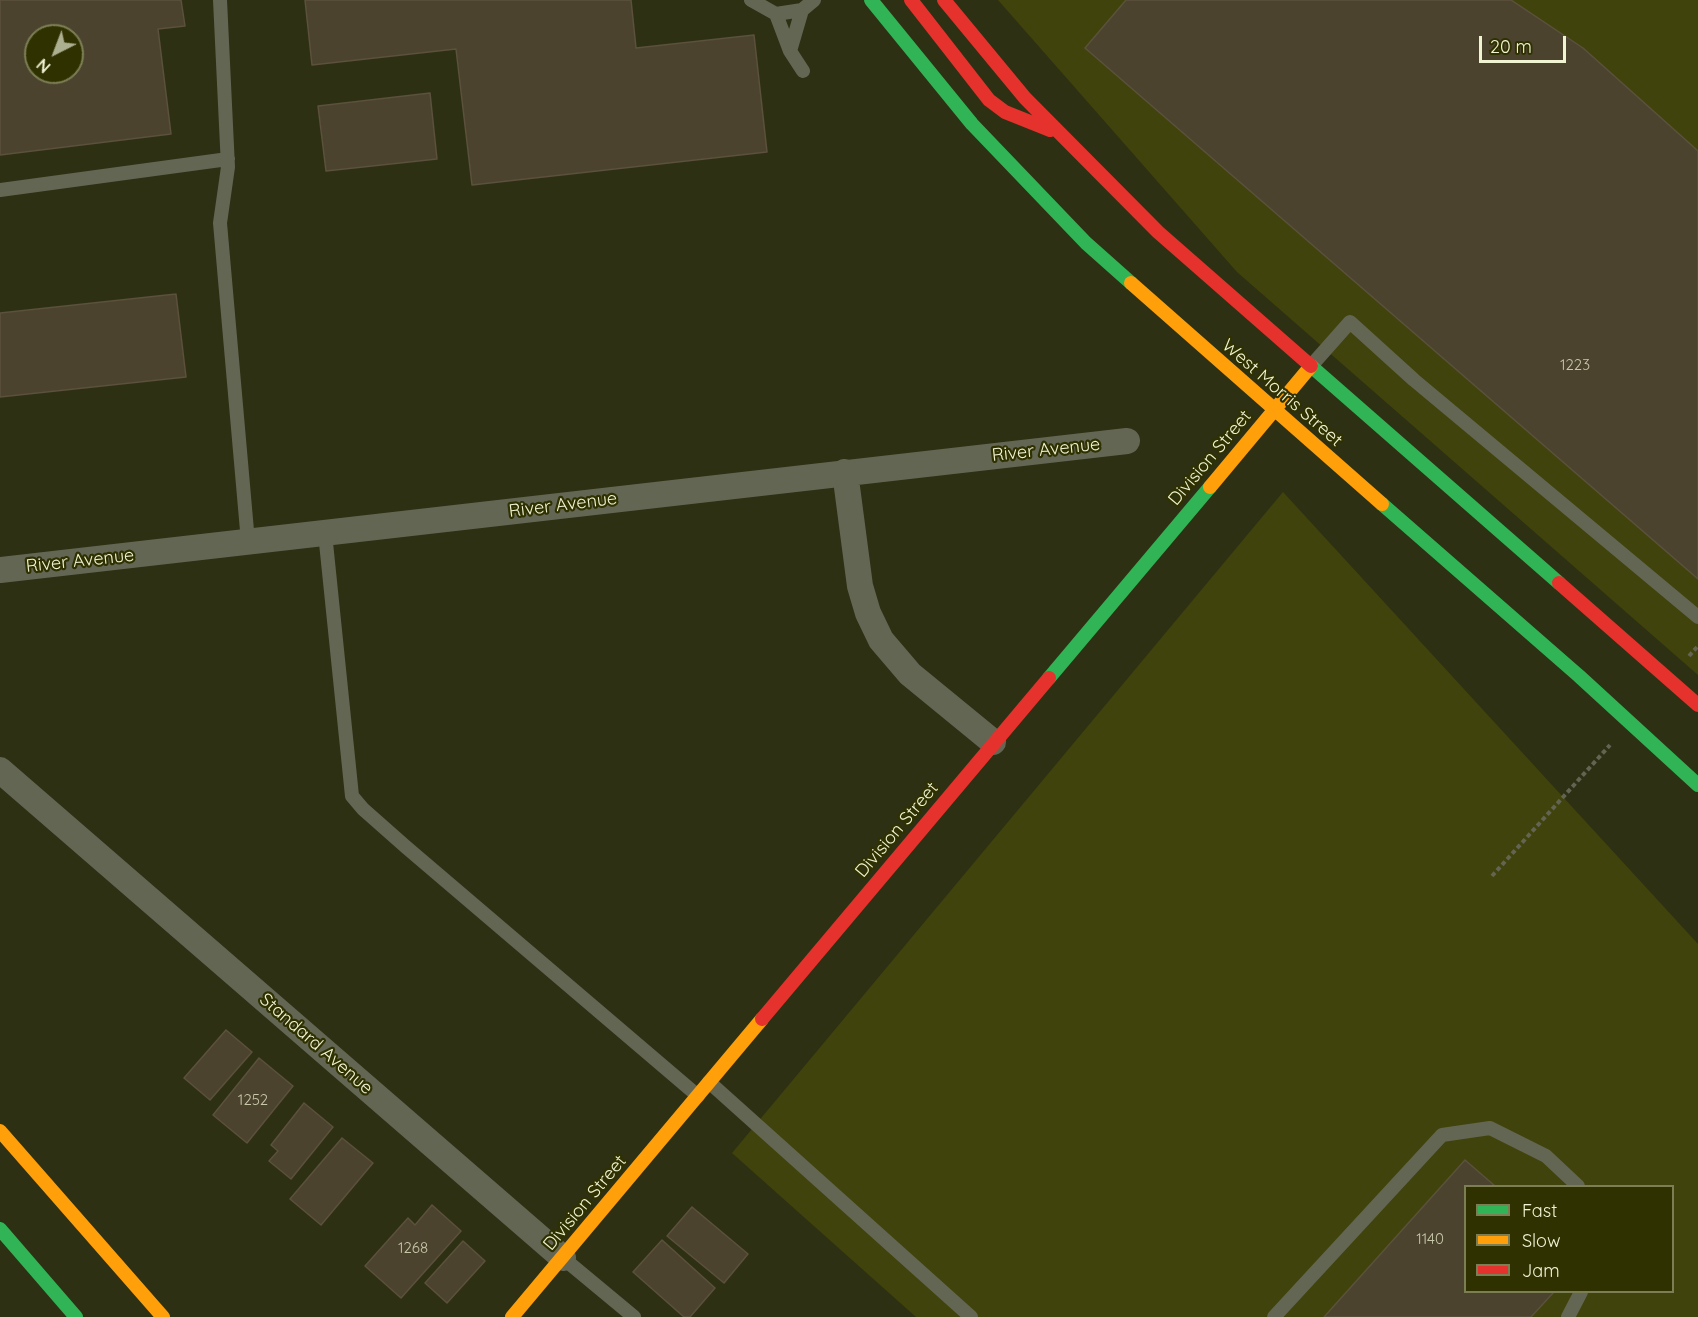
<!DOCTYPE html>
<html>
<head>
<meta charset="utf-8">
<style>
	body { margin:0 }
	#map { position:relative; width:1698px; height:1317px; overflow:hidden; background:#2e3013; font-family:Quicksand,sans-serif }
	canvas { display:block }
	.legend { position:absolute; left:1464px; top:1185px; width:210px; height:108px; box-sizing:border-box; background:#2f3100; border:2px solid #7c7f54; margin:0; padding:8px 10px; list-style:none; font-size:18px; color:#f0f4d3 }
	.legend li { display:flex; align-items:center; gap:12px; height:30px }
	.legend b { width:30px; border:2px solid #7c7f54 }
	.north { position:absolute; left:24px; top:24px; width:60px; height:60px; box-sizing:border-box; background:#2f3100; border:2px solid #7c7f54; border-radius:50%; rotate:222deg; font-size:16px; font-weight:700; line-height:24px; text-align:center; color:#f0f4d3 }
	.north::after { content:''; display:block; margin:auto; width:21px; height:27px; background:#acaf90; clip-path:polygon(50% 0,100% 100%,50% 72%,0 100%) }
	.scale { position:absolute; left:1479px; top:36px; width:87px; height:27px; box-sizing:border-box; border:3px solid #f0f4d3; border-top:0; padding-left:8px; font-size:18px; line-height:21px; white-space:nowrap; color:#f0f4d3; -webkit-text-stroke:4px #2f3100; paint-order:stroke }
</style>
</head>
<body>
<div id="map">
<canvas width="1698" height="1317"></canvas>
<ul class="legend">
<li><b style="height:8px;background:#30b455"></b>Fast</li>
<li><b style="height:8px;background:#ff9f0a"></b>Slow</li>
<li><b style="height:8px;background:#e5322d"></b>Jam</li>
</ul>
<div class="north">N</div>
<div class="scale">20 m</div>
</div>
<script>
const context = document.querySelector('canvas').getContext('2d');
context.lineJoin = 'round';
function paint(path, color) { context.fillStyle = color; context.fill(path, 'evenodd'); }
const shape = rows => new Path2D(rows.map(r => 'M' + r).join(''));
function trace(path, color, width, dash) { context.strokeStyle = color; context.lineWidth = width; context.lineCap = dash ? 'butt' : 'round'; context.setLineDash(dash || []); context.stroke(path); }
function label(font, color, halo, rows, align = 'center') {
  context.font = font + ' Quicksand,sans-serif'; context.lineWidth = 4.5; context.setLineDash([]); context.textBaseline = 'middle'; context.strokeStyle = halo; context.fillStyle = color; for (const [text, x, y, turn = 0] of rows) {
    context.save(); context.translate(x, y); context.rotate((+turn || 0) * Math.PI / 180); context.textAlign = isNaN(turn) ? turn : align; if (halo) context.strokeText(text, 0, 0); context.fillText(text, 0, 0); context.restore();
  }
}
paint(shape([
	[998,0,1698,0,1698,675,1237,272],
	[1283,492,1698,944,1698,1317,916,1317,732,1153],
	[1466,1186,1672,1186,1672,1292,1466,1292]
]), '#40430b');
const building = shape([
	[0,0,181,0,185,26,158,29,171,134,0,155,0,0],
	[36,36,72,36,72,72,36,72,36,36],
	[305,0,631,0,636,48,754,35,767,152,472,185,456,49,312,65,305,0],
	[1126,0,1511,0,1583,48,1698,151,1698,579,1085,48,1126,0],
	[430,93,437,159,326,171,318,106,430,93],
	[176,294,186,377,0,397,0,313,176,294],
	[226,1030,252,1052,210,1100,184,1078,226,1030],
	[259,1058,293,1086,247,1143,213,1115,259,1058],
	[304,1103,333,1127,291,1179,269,1161,278,1151,271,1145,304,1103],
	[342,1138,373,1163,321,1225,290,1199,342,1138],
	[1465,1160,1495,1186,1466,1186,1466,1292,1554,1292,1531,1317,1324,1317,1465,1160],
	[432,1205,461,1231,401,1298,365,1266,408,1218,415,1225,432,1205],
	[692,1207,748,1254,724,1283,667,1236,692,1207],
	[662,1240,715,1288,690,1317,684,1317,633,1272,662,1240],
	[463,1241,485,1261,447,1303,425,1283,463,1241]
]);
paint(building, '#4c432e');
trace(building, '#5b513d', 1.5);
trace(shape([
	[1689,656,1698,646],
	[1492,876,1610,745]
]), '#636452', 4, [4.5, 3]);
trace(shape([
	[220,0,228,167,220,223,248,542],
	[751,0,776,14,802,10,814,0],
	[776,14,790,51,803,71],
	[790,51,802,10],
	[0,190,228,159],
	[1311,366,1350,322,1414,380,1698,617],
	[325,533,352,796,363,809,406,847,698,1096],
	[709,1082,971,1317],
	[563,1258,634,1317],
	[1274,1317,1442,1135,1490,1128,1546,1156,1578,1186],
	[1568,1317,1581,1292]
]), '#646654', 14);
trace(shape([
	[845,472,860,586,868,613,881,640,910,674,993,742],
	[0,570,1127,441],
	[0,770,563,1258]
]), '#646654', 26);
trace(shape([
	[871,0,972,124,1086,243,1131,283],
	[1311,366,1559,583],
	[1382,504,1579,676,1698,785],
	[1049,678,1210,487],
	[0,1229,76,1317]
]), '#30b455', 14);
trace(shape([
	[1131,283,1382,504],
	[1210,487,1311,366],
	[0,1131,163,1317],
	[512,1317,762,1019]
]), '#ff9f0a', 14);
trace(shape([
	[911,0,989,100,1005,112,1050,130],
	[944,0,1025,98,1158,232,1311,366],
	[1559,583,1698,705],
	[762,1019,1049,678]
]), '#e5322d', 14);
label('15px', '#c7c8aa', null, [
	["1223",1575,365],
	["1252",253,1100],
	["1140",1430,1239],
	["1268",413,1248]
]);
label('18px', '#f0f4d3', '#2f3100', [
	["West Morris Street",1282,393,41],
	["River Avenue",1046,450,-6],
	["Division Street",1210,458,-50],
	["River Avenue",563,505,-7],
	["River Avenue",80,561,-6],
	["Division Street",897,830,-50],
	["Standard Avenue",316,1044,41],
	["Division Street",585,1203,-50]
]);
</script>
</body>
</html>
